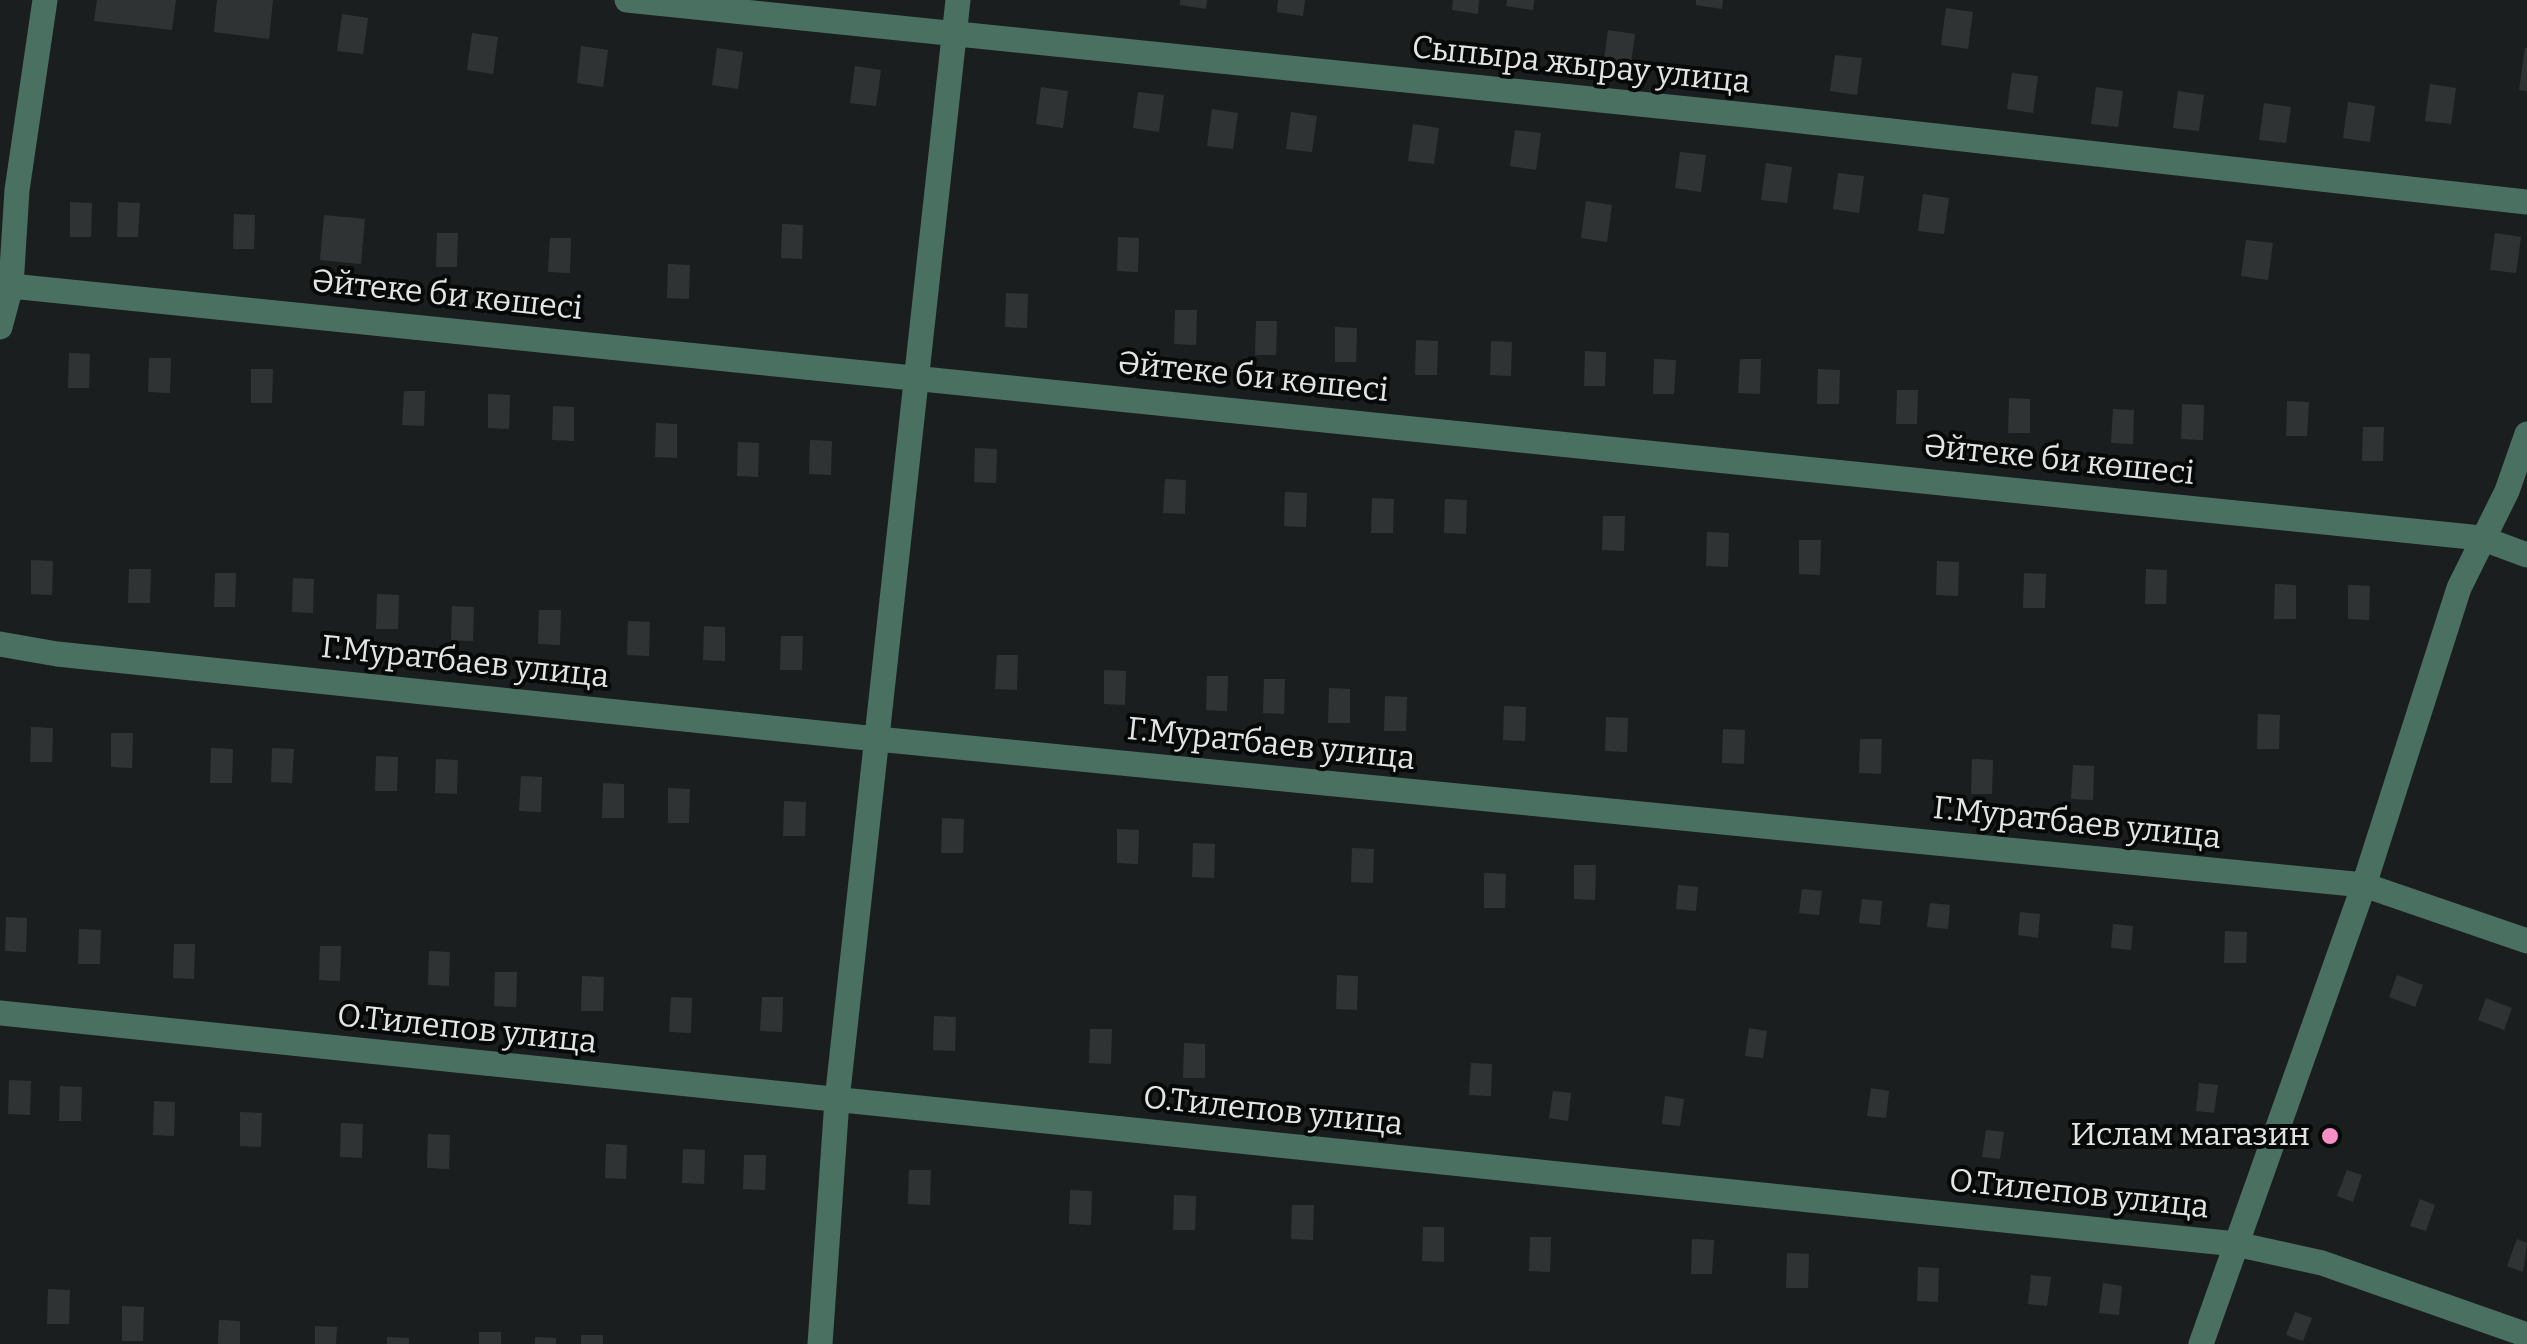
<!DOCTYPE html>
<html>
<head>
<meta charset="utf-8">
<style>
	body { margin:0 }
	canvas { display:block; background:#1b1e1e }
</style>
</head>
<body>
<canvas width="2527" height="1344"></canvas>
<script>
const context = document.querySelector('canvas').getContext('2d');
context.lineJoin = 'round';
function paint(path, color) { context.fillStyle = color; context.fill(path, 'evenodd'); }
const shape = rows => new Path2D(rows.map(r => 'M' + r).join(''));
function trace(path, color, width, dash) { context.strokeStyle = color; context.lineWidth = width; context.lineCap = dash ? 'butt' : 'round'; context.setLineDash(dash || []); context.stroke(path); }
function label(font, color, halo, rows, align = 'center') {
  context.font = font + ' Bitter,serif'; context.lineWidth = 8; context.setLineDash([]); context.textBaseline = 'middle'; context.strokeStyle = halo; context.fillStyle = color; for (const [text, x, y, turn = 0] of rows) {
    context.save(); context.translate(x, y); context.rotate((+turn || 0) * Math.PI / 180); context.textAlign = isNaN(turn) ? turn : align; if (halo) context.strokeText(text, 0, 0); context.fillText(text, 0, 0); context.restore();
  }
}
paint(shape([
	[97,0,176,0,172,30,94,21],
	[217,0,273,0,269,39,214,32],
	[1180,0,1207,0,1206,9,1180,5],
	[1278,0,1305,0,1303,16,1277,12],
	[1453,0,1479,0,1478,14,1452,10],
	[1507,0,1534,0,1533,10,1506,6],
	[1696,0,1723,0,1722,9,1696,5],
	[1946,8,1973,12,1968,49,1941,45],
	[342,14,368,18,363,54,337,51],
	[1608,30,1635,34,1630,71,1603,67],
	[472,33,498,37,493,74,467,70],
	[581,46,608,50,603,87,577,83],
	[717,48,743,52,738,89,712,85],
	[2525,48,2527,48,2527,91,2519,90],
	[1835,55,1862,58,1857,95,1830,91],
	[855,66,881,70,876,106,850,103],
	[2012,73,2038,76,2033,113,2007,109],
	[2430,84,2456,88,2451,124,2425,121],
	[1041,87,1068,91,1063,128,1036,124],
	[2096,87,2123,91,2118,127,2091,124],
	[2178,91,2204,95,2199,131,2173,128],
	[1138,92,1164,95,1159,132,1133,128],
	[2348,102,2375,106,2370,142,2343,138],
	[2264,103,2291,107,2286,143,2259,140],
	[1212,109,1238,113,1233,149,1207,146],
	[1291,112,1317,116,1312,152,1286,149],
	[1413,124,1439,128,1434,164,1408,161],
	[1515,130,1541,133,1536,170,1510,166],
	[1680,152,1706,155,1701,192,1675,188],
	[1766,163,1792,167,1787,203,1761,200],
	[1838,173,1864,176,1859,213,1833,209],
	[1923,194,1949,198,1944,234,1918,231],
	[1586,201,1612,205,1607,242,1581,238],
	[70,202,92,203,91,237,70,237],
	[118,202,140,203,138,237,117,237],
	[234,214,255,215,254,249,233,249],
	[324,215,365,219,361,264,320,260],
	[782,224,803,225,802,259,781,258],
	[437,233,458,233,457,267,436,267],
	[2495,233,2521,237,2516,273,2490,270],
	[1118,237,1139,238,1138,272,1117,271],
	[550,238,571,238,570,273,548,272],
	[2246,240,2273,243,2268,280,2241,276],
	[668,264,690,265,689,299,667,298],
	[1006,293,1028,294,1027,328,1005,327],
	[1175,310,1197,310,1196,345,1174,344],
	[1256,321,1277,321,1276,355,1255,355],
	[1335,327,1357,328,1356,362,1335,362],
	[1416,340,1438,341,1437,375,1415,375],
	[1491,341,1512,342,1511,376,1490,375],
	[1585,351,1606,352,1605,386,1584,386],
	[69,353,90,354,89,388,68,388],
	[149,358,171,358,170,393,148,392],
	[1654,359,1676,360,1674,394,1653,394],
	[1740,359,1761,359,1760,394,1738,393],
	[251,369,273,369,272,403,251,403],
	[1818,369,1840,370,1839,404,1817,404],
	[1897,390,1918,390,1917,424,1896,424],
	[404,391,425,391,424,426,402,425],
	[488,394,510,395,509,429,488,428],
	[2009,398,2030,399,2030,433,2008,433],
	[2287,401,2309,402,2307,436,2286,436],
	[2182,404,2204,405,2203,440,2181,439],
	[553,406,574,407,574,441,552,440],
	[2113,409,2134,410,2133,444,2111,443],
	[656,423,677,424,677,458,655,457],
	[2363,427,2384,427,2383,461,2362,461],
	[810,440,832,441,831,475,809,474],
	[738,442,759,443,758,477,737,476],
	[975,448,997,449,996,483,974,482],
	[1165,479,1186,480,1185,514,1163,513],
	[1285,492,1307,493,1306,527,1284,526],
	[1372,498,1394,499,1393,533,1371,533],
	[1445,499,1467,500,1466,534,1444,533],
	[1603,516,1625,516,1624,551,1602,550],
	[1707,532,1729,533,1728,567,1706,566],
	[1799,540,1821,540,1820,575,1799,574],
	[31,560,53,561,52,595,31,594],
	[1937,561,1959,562,1958,596,1936,595],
	[129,569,151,569,150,603,128,603],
	[2146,569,2167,570,2166,604,2145,604],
	[215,573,236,573,235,607,214,607],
	[2024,573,2046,574,2045,608,2023,608],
	[293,578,314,579,313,613,292,612],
	[2275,584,2296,585,2296,619,2274,619],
	[2348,585,2370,586,2369,620,2348,619],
	[377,594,399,595,398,629,376,629],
	[452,606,474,607,473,641,451,640],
	[539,610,561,610,560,645,538,644],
	[628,621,650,622,649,656,627,655],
	[704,626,725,627,725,661,703,660],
	[781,636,803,636,802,670,780,670],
	[997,655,1018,655,1017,690,995,689],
	[1104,670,1126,671,1125,705,1104,704],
	[1207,676,1228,676,1227,711,1206,710],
	[1264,679,1285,679,1284,714,1263,713],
	[1329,688,1350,689,1350,723,1328,723],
	[1385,696,1407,697,1406,731,1384,731],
	[1504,706,1526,707,1525,741,1503,740],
	[2258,714,2280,715,2279,749,2257,749],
	[1606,717,1628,718,1627,752,1605,751],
	[31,727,53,728,52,762,30,762],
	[1723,729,1745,730,1744,764,1722,763],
	[111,733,133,733,132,768,111,767],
	[1860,739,1882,739,1881,774,1859,773],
	[211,748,233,749,232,783,210,783],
	[272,748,294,749,292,783,271,782],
	[376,756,398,757,397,791,375,791],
	[436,759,458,760,457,794,435,793],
	[1972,759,1993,760,1992,794,1971,794],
	[2073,765,2094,766,2093,800,2071,799],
	[521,776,542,777,541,812,519,811],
	[603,783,624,784,624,818,602,818],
	[668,788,690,789,689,823,668,823],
	[784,801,806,802,805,836,783,836],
	[942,818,964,819,963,853,941,853],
	[1117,829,1139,830,1138,864,1117,863],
	[1193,843,1215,844,1214,878,1192,877],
	[1352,848,1374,849,1373,883,1351,882],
	[1574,865,1596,865,1595,900,1574,899],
	[1484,873,1506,874,1505,908,1484,908],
	[1678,885,1698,887,1696,911,1676,909],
	[1802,889,1822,891,1819,915,1799,913],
	[1862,899,1882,901,1880,925,1859,923],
	[1930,903,1950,905,1948,929,1927,927],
	[2020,912,2040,914,2038,938,2018,935],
	[6,917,27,918,26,952,5,951],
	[2113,924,2133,926,2131,950,2111,948],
	[79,929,101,930,100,964,78,964],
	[2225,931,2247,932,2246,963,2224,963],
	[174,944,195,944,194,979,173,978],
	[320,946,341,946,340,981,319,980],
	[429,951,450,952,449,986,428,985],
	[495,972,517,972,516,1007,494,1006],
	[1337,975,1358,976,1357,1010,1336,1009],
	[2397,975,2423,985,2415,1007,2389,997],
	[582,976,604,977,603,1011,581,1011],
	[671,997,692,998,691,1033,669,1032],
	[762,997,783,997,782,1032,760,1031],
	[2486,998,2512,1008,2504,1030,2478,1020],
	[934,1016,956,1017,955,1051,933,1050],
	[1749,1028,1767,1031,1763,1058,1745,1056],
	[1090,1029,1112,1029,1111,1064,1089,1063],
	[1184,1043,1205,1044,1205,1078,1183,1078],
	[1471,1063,1492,1064,1491,1096,1469,1095],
	[9,1080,31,1081,30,1115,8,1114],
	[2199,1083,2218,1085,2214,1113,2196,1111],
	[60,1086,82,1087,81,1121,59,1121],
	[1871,1088,1889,1091,1886,1118,1867,1116],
	[1553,1091,1571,1093,1568,1121,1549,1118],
	[1665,1096,1684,1099,1680,1126,1662,1124],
	[154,1101,175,1102,174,1136,153,1135],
	[240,1112,262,1113,261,1147,240,1146],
	[341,1123,363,1124,362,1158,340,1157],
	[1986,1130,2004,1132,2000,1159,1982,1157],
	[428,1134,450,1135,449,1169,427,1168],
	[606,1144,627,1145,626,1179,605,1178],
	[683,1149,705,1150,704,1184,682,1183],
	[744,1155,766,1155,765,1190,743,1189],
	[909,1170,931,1170,930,1205,908,1204],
	[2347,1170,2362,1175,2353,1202,2337,1196],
	[1070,1190,1092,1191,1091,1225,1069,1224],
	[1174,1195,1196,1196,1195,1230,1173,1230],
	[2420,1199,2435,1205,2426,1231,2410,1226],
	[1292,1205,1314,1205,1313,1240,1291,1239],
	[1423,1227,1444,1227,1444,1262,1422,1261],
	[1530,1237,1551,1237,1550,1272,1529,1271],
	[1692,1239,1714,1240,1712,1274,1691,1274],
	[2517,1239,2527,1243,2523,1272,2507,1266],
	[1787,1253,1809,1254,1808,1288,1786,1288],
	[1918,1267,1939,1268,1938,1302,1917,1301],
	[2031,1275,2051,1277,2047,1306,2028,1304],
	[2103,1283,2122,1286,2119,1315,2099,1313],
	[48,1289,70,1290,69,1324,47,1324],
	[122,1306,144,1307,143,1341,122,1341],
	[2295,1312,2312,1318,2303,1341,2286,1335],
	[219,1320,240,1321,240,1344,218,1344],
	[315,1326,337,1327,336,1344,315,1344],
	[479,1332,501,1332,501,1344,479,1344],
	[581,1335,603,1335,603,1344,581,1344],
	[387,1337,409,1338,409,1344,387,1344],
	[535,1337,556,1338,556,1344,535,1344]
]), '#303334');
trace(shape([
	[627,0,1766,117,2527,202],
	[11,286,17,190,45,0],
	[0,327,11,286,2481,538,2527,555],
	[0,644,57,654,877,739,2364,885,2527,941],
	[0,1013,2236,1244,2322,1263,2527,1335],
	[820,1344,837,1100,958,0],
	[2201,1344,2364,885,2459,588,2507,491,2527,434]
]), '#4a7062', 25);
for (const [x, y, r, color] of [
	[2330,1136,10,"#fa8fc7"]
]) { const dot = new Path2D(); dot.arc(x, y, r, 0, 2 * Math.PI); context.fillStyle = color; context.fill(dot); trace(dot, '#070808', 4); }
label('32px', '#e3e5e5', '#070808', [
	["Сыпыра жырау улица",1581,66,6],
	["Әйтеке би көшесі",447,296,6],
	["Әйтеке би көшесі",1253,378,6],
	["Әйтеке би көшесі",2059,461,6],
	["Г.Муратбаев улица",465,663,6],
	["Г.Муратбаев улица",1271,745,6],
	["Г.Муратбаев улица",2077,824,6],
	["О.Тилепов улица",467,1030,6],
	["О.Тилепов улица",1273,1112,6],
	["О.Тилепов улица",2079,1195,6]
]);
label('32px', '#e3e5e5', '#070808', [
	["Ислам магазин",2310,1136]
], 'right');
</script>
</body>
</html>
